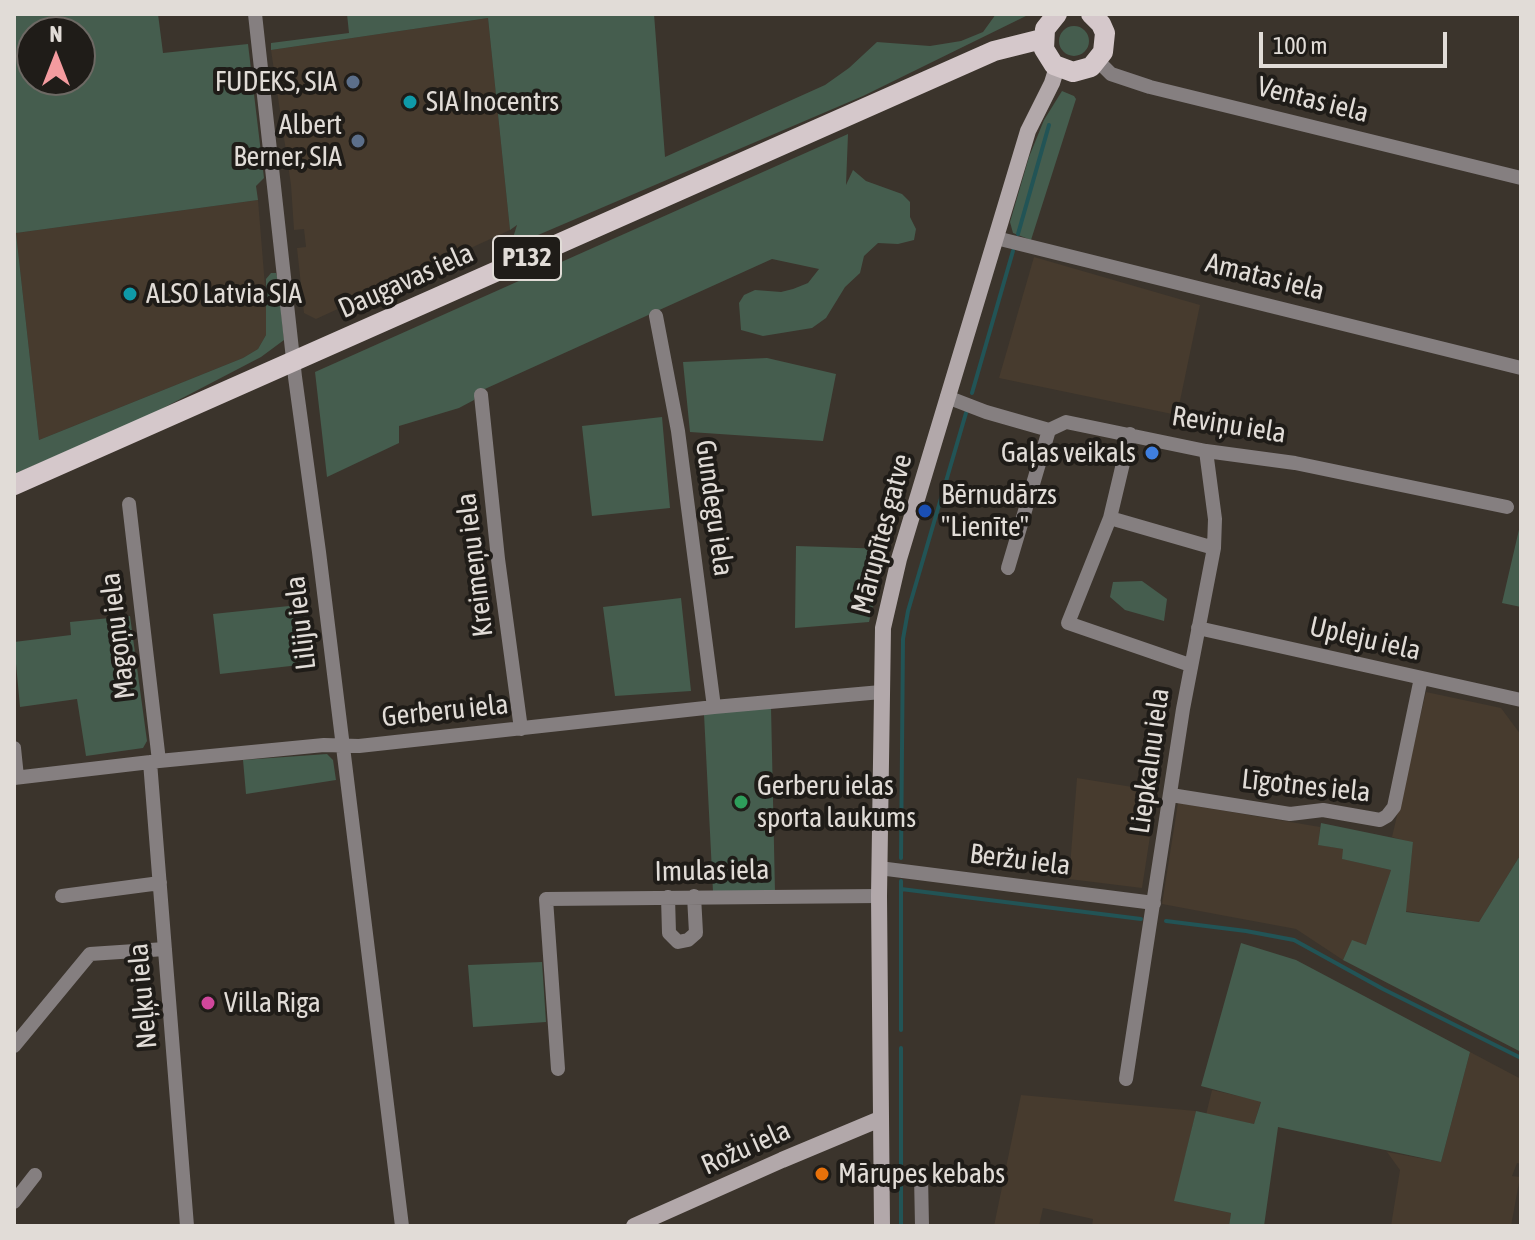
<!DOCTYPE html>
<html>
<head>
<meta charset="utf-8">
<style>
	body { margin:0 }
	#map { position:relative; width:1535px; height:1240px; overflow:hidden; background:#3b342c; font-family:"Asap Condensed",sans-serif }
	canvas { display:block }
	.frame { position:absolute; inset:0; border:16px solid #e1dcd7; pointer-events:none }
	.north { position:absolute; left:16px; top:16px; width:80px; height:80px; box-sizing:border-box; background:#1f1c18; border:2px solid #6d6964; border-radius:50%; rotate:0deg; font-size:22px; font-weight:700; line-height:32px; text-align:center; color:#e1dcd7 }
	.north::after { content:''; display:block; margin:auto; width:28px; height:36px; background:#f49b9f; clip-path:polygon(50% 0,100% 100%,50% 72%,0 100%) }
	.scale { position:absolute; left:1259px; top:32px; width:188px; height:36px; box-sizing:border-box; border:4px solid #e1dcd7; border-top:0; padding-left:10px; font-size:24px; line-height:28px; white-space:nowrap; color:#e1dcd7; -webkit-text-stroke:6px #1f1c18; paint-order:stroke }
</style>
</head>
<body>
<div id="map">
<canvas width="1535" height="1240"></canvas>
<div class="frame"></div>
<div class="north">N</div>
<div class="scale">100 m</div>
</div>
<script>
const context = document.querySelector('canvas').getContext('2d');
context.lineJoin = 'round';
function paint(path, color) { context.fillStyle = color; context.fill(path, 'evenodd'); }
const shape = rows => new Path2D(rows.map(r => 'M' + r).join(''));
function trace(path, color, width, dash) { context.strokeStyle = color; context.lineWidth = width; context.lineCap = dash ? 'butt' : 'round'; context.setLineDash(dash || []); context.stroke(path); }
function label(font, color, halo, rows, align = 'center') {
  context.font = font + ' "Asap Condensed",sans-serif'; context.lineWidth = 8; context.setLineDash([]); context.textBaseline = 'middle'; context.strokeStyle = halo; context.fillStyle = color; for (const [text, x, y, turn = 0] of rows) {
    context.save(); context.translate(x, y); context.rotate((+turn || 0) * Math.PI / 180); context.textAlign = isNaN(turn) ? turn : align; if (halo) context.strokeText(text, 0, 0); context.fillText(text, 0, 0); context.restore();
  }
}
paint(shape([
	[488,18,510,230,316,319,304,313,297,248,306,247,304,229,294,230,291,185,271,50],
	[258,200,268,323,266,335,258,349,243,358,39,440,16,233],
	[1034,257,1200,305,1177,415,999,378],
	[1426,692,1501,708,1521,735,1521,854,1479,922,1405,911,1413,843,1392,837],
	[1077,778,1157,791,1142,888,1069,879],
	[1178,803,1320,827,1319,845,1344,849,1343,859,1391,870,1366,945,1352,941,1343,960,1296,929,1162,904],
	[1470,1052,1521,1079,1521,1164,1517,1163,1512,1176,1520,1177,1511,1226,1391,1226,1400,1170,1387,1152,1441,1162],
	[1212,1090,1261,1101,1254,1124,1206,1115],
	[1021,1095,1196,1111,1175,1201,1231,1213,1229,1226,1092,1226,1093,1219,1043,1208,1039,1226,994,1226]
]), '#473b2e');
paint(shape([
	[14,14,158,14,163,53,248,44,264,178,256,186,258,200,16,233,39,440,243,358,258,349,266,335,266,279,271,273,276,273,278,280,284,340,261,357,144,418,14,474],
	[32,32,80,32,80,80,32,80],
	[347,14,654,14,665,157,825,85,849,68,877,42,930,46,961,41,983,32,996,14,1030,14,863,96,517,244,512,241,517,225,510,230,488,18,271,50,271,43,349,33],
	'1059 41a15 15 0 1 1 30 0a15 15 0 1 1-30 0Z',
	[1062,91,1074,96,1076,99,1031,240,1013,233,1010,222,1029,157,1044,120],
	[848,134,846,185,853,170,866,181,902,194,910,202,910,217,916,229,914,240,898,244,878,243,864,256,860,273,845,287,826,318,812,328,763,336,741,330,739,303,744,295,755,290,781,292,793,289,808,283,819,269,772,259,476,393,474,400,459,408,399,426,399,443,327,477,315,372],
	[767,358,836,374,823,441,690,432,683,362],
	[662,417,670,508,592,516,582,426],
	[1521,521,1521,607,1502,603],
	[796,546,887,549,869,622,795,628],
	[1142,581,1167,599,1164,621,1125,610,1110,597,1113,582],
	[681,598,691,691,615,696,603,607],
	[308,604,317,663,220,674,213,614],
	[130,616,147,741,143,748,86,756,77,699,20,707,14,642,71,635,70,622],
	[771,707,775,892,713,892,704,714],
	[327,754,333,760,336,780,246,794,243,760],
	[1321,823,1413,842,1406,912,1479,922,1521,854,1521,1052,1343,960,1352,940,1366,945,1391,870,1342,859,1343,849,1318,845],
	[1241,943,1296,960,1470,1052,1441,1162,1278,1127,1264,1226,1229,1226,1231,1213,1174,1201,1196,1111,1254,1124,1261,1102,1201,1086],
	[542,962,546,1022,473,1027,468,965]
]), '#455d4e');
trace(shape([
	[1018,234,1049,125],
	[972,393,1013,251],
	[901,858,903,639,908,611,966,413],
	[901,881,901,1030],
	[901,889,1141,919],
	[1166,921,1246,931,1294,940,1383,989,1521,1058],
	[901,1048,901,1226]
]), '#225456', 4);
trace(shape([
	[255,14,295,377,319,552,402,1226],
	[1098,61,1111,74,1150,87,1521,178],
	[996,238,1521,368],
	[656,316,678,431,714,707],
	[481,395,498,559,521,729],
	[947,397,986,412,1049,430,1066,422,1206,451,1295,463,1507,507],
	[1130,434,1110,518,1068,623,1190,665],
	[129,504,159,761],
	[1110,518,1214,548],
	[1008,568,1049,430],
	[1198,628,1521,700],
	[14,748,17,777],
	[150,762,187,1226],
	[14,778,159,761,324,745,359,746,714,707,881,692],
	[1171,795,1290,814,1323,810,1380,820,1387,816,1394,807,1421,678],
	[879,868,1154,903],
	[62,896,160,883],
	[668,897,669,933,678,942,688,940,696,933,694,896],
	[14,1046,90,954,165,949],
	[558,1069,546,899,879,896],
	[1126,1079,1183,709,1214,548,1215,519,1206,451],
	[921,1175,922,1226],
	[14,1202,35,1175]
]), '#857f80', 14);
trace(shape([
	[634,1226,782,1160,880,1119],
	[882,1226,879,896,883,628,899,559,1028,131,1052,83,1057,67]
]), '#b2a8aa', 16);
trace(shape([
	[1057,14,1045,29,1044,49,1054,65,1073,72,1091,67,1103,52,1105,33,1101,24,1091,14],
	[14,485,994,51,1042,39]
]), '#d5c8cb', 20);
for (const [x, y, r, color] of [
	[353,82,8,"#5c6f8a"],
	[410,102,8,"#0f9aa8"],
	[358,141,8,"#5c6f8a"],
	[130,294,8,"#0f9aa8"],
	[1152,453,8,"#3f7fe0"],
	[925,511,8,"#1a4fb4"],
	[741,802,8,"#2e9e5b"],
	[208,1003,8,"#d1479c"],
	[822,1174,8,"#e8710a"]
]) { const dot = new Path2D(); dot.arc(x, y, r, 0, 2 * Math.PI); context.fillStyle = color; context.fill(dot); trace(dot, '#1f1c18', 3); }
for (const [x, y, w] of [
	[527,258,68]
]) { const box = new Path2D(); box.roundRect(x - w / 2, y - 22, w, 44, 6); context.fillStyle = '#1f1c18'; context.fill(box); trace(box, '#e1dcd7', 2); }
label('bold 26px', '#e1dcd7', null, [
	["P132",527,258]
]);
label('28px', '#e1dcd7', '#1f1c18', [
	["FUDEKS, SIA",337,82,"right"],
	["SIA Inocentrs",426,102],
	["Albert",342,125,"right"],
	["Berner, SIA",342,157,"right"],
	["ALSO Latvia SIA",146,294],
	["Gaļas veikals",1136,453,"right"],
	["Bērnudārzs",941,495],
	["\"Lienīte\"",941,527],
	["Gerberu ielas",757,786],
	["sporta laukums",757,818],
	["Villa Riga",224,1003],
	["Mārupes kebabs",838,1174]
], 'left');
label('28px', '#e1dcd7', '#1f1c18', [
	["Ventas iela",1313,100,14],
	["Amatas iela",1265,277,14],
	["Daugavas iela",406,281,-24],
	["Reviņu iela",1229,425,9],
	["Gundegu iela",714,508,82],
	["Mārupītes gatve",882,534,-75],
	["Kreimeņu iela",475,565,-97],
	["Liliju iela",301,623,-97],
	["Magoņu iela",118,636,-97],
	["Upleju iela",1365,639,13],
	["Gerberu iela",445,711,-6],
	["Liepkalnu iela",1150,761,-82],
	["Līgotnes iela",1306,786,6],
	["Beržu iela",1020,860,7],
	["Imulas iela",712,871,-1],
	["Neļķu iela",143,996,-95],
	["Rožu iela",746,1148,-24]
]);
</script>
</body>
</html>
